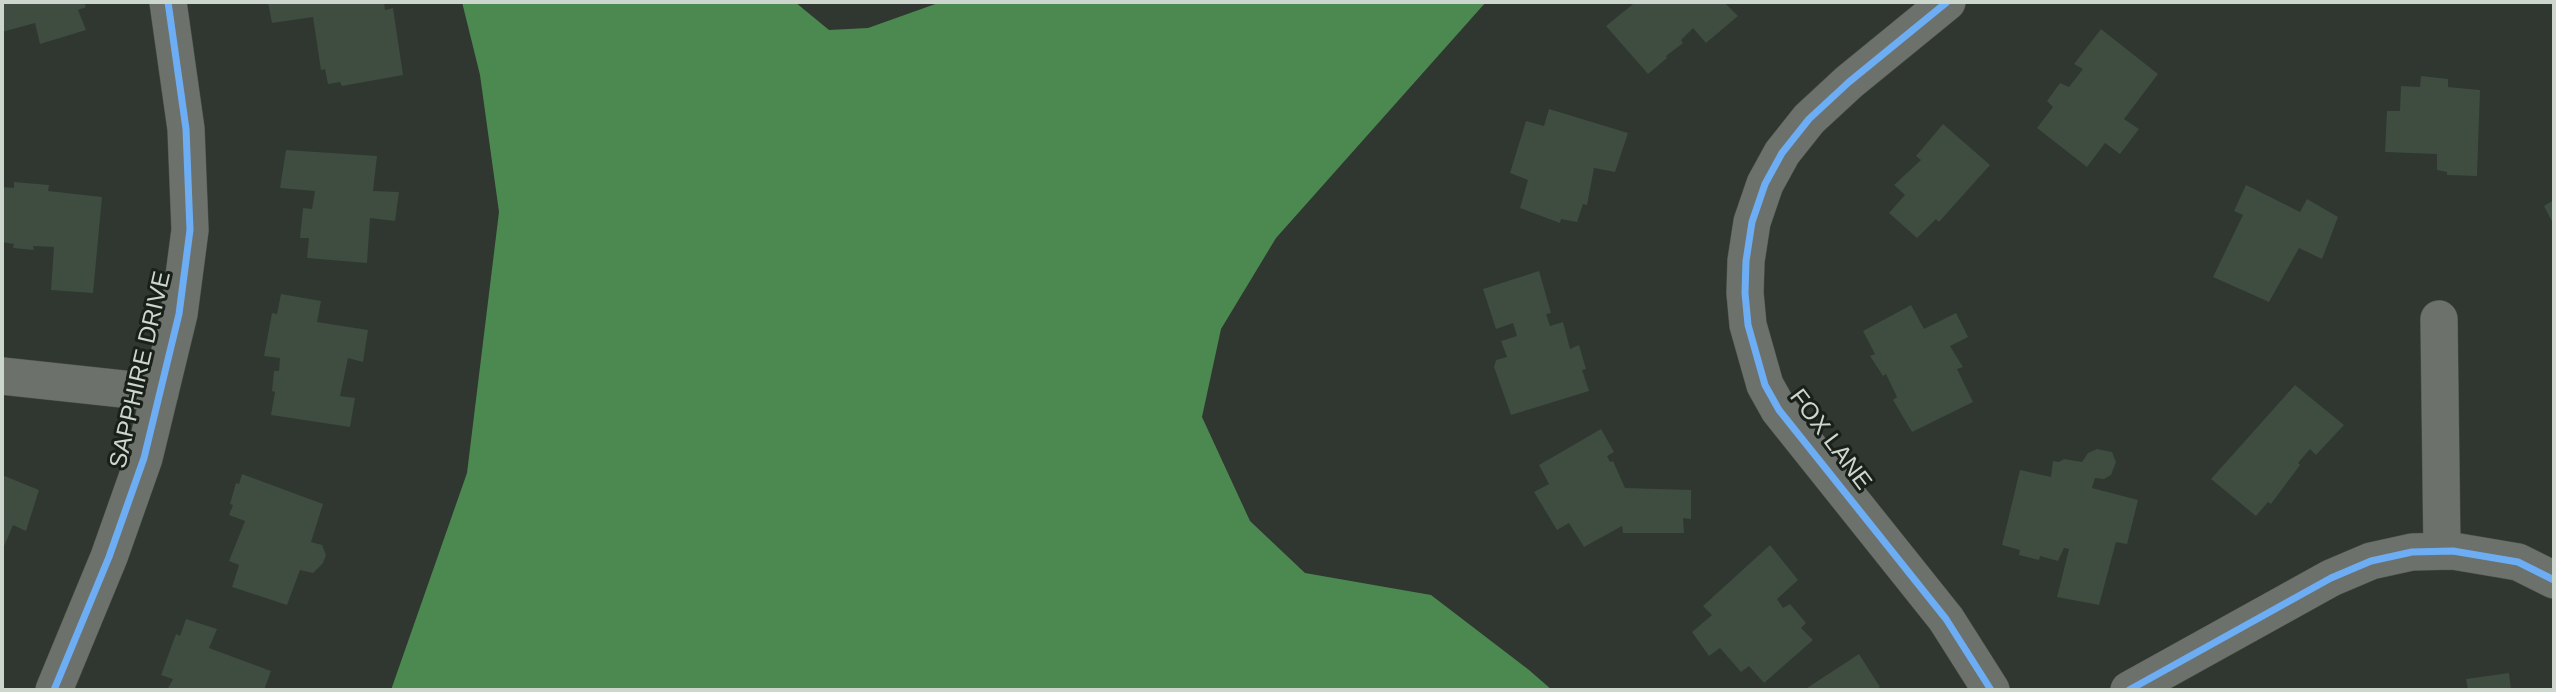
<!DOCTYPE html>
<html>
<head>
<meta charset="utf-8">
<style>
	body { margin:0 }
	#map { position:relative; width:2556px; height:692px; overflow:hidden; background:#303630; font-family:Arial,sans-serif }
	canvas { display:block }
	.frame { position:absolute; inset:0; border:4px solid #cdd6cd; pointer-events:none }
</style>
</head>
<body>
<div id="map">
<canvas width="2556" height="692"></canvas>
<div class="frame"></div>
</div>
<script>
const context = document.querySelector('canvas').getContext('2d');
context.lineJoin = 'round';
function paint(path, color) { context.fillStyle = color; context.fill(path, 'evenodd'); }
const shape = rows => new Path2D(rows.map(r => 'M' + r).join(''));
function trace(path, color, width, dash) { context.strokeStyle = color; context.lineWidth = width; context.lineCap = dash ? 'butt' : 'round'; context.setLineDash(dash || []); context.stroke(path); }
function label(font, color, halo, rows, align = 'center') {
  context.font = font + ' Arial,sans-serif'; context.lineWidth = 6; context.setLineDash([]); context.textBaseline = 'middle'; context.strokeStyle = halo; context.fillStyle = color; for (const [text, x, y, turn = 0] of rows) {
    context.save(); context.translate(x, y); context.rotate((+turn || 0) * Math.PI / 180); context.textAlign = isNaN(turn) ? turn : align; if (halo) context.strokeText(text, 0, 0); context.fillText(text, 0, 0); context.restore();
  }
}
paint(shape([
	[462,2,795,2,829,30,868,28,941,2,1486,2,1276,238,1221,329,1202,417,1250,521,1305,573,1431,595,1529,670,1552,690,391,690,467,473,499,212,480,75]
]), '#4b8950');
paint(shape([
	[2,2,84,2,86,7,78,10,86,30,40,44,35,23,2,32],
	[268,2,384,2,385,10,393,8,403,75,342,86,340,82,328,84,325,69,321,70,313,17,272,23],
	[1631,2,1724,2,1738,16,1706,43,1693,28,1681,40,1683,43,1666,56,1667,58,1648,74,1606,26,1633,4],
	[2101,29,2158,74,2124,119,2139,129,2120,154,2105,143,2087,167,2037,128,2053,107,2047,101,2060,83,2069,87,2083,69,2074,64],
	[2421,76,2448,79,2448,87,2480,90,2477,176,2447,175,2447,172,2437,170,2437,154,2385,152,2387,111,2400,111,2401,86,2420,87],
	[1549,109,1628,133,1615,172,1594,168,1587,205,1583,204,1577,222,1561,219,1560,223,1520,208,1528,180,1510,173,1526,121,1544,126],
	[1943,124,1990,165,1939,222,1936,219,1917,238,1889,213,1905,195,1894,185,1921,160,1916,156],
	[286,150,377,156,373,191,399,192,395,221,370,218,367,263,307,258,309,238,300,238,303,208,312,209,315,191,280,188],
	[14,182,49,185,48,191,102,197,93,293,51,290,54,247,33,246,34,250,13,248,14,244,2,242,2,187,14,188],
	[2246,185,2300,212,2307,199,2338,217,2322,259,2299,248,2269,302,2213,277,2243,215,2234,211],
	[2554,200,2554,225,2544,206],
	[1539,271,1551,313,1546,314,1550,326,1563,322,1570,349,1579,345,1586,369,1582,370,1589,391,1511,415,1494,367,1496,360,1507,357,1501,341,1517,336,1513,323,1496,329,1483,289],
	[281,294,321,301,317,322,368,330,363,362,348,358,340,396,355,398,350,427,271,415,275,392,272,391,274,371,279,371,280,358,264,356,272,313,277,314],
	[1911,305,1924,329,1956,313,1968,337,1950,346,1963,367,1957,369,1973,402,1912,432,1893,400,1897,397,1886,374,1883,376,1870,356,1875,354,1863,331],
	[2295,385,2344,425,2316,455,2310,449,2298,463,2300,465,2271,504,2268,502,2256,516,2211,479],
	[1601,429,1614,452,1607,456,1610,462,1613,461,1625,488,1691,490,1691,519,1683,518,1684,533,1623,533,1622,526,1584,547,1569,523,1557,530,1534,492,1549,484,1539,465],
	[2097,449,2112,452,2116,462,2111,475,2104,479,2095,478,2092,488,2138,500,2127,544,2116,542,2099,605,2057,597,2069,549,2064,548,2058,561,2040,556,2039,560,2019,555,2020,550,2002,545,2020,470,2051,477,2053,461,2059,462,2064,459,2082,462,2088,453],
	[242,474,323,504,311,542,322,545,326,555,323,563,313,573,300,570,287,605,232,587,239,565,229,561,245,521,229,515,233,505,230,504,236,483,239,484],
	[2,475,39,490,26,531,13,525,2,551],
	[1770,545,1798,580,1777,599,1783,608,1790,604,1806,623,1801,628,1813,640,1764,683,1749,666,1741,672,1720,648,1709,656,1692,632,1712,615,1703,606],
	[186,619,217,629,209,648,271,671,264,690,167,690,173,679,161,675,176,634,180,636],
	[1859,654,1880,687,1875,690,1804,690],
	[2509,673,2511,690,2468,690,2466,679]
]), '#3e4d3f');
const minor = shape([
	[1947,2,1849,82,1809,119,1782,153,1765,184,1752,222,1746,261,1745,293,1748,325,1765,385,1779,410,1946,619,1991,690],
	[2439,319,2442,551],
	[2,376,160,393],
	[54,690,109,557,144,458,179,314,190,230,186,129,168,2],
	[2129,690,2331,578,2371,561,2412,552,2453,551,2518,562,2554,580]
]);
trace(minor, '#4c524c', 38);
trace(minor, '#6c716c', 37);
trace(shape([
	[1947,2,1849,82,1809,119,1782,153,1765,184,1752,222,1746,261,1745,293,1748,325,1765,385,1779,410,1946,619,1991,690],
	[54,690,109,557,144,458,179,314,190,230,186,129,168,2],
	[2129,690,2331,578,2371,561,2412,552,2453,551,2518,562,2554,580]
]), '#6dadf4', 7);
label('24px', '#cdd6cd', '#191f19', [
	["SAPPHIRE DRIVE",141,370,-77],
	["FOX LANE",1830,440,53]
]);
</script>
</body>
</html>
